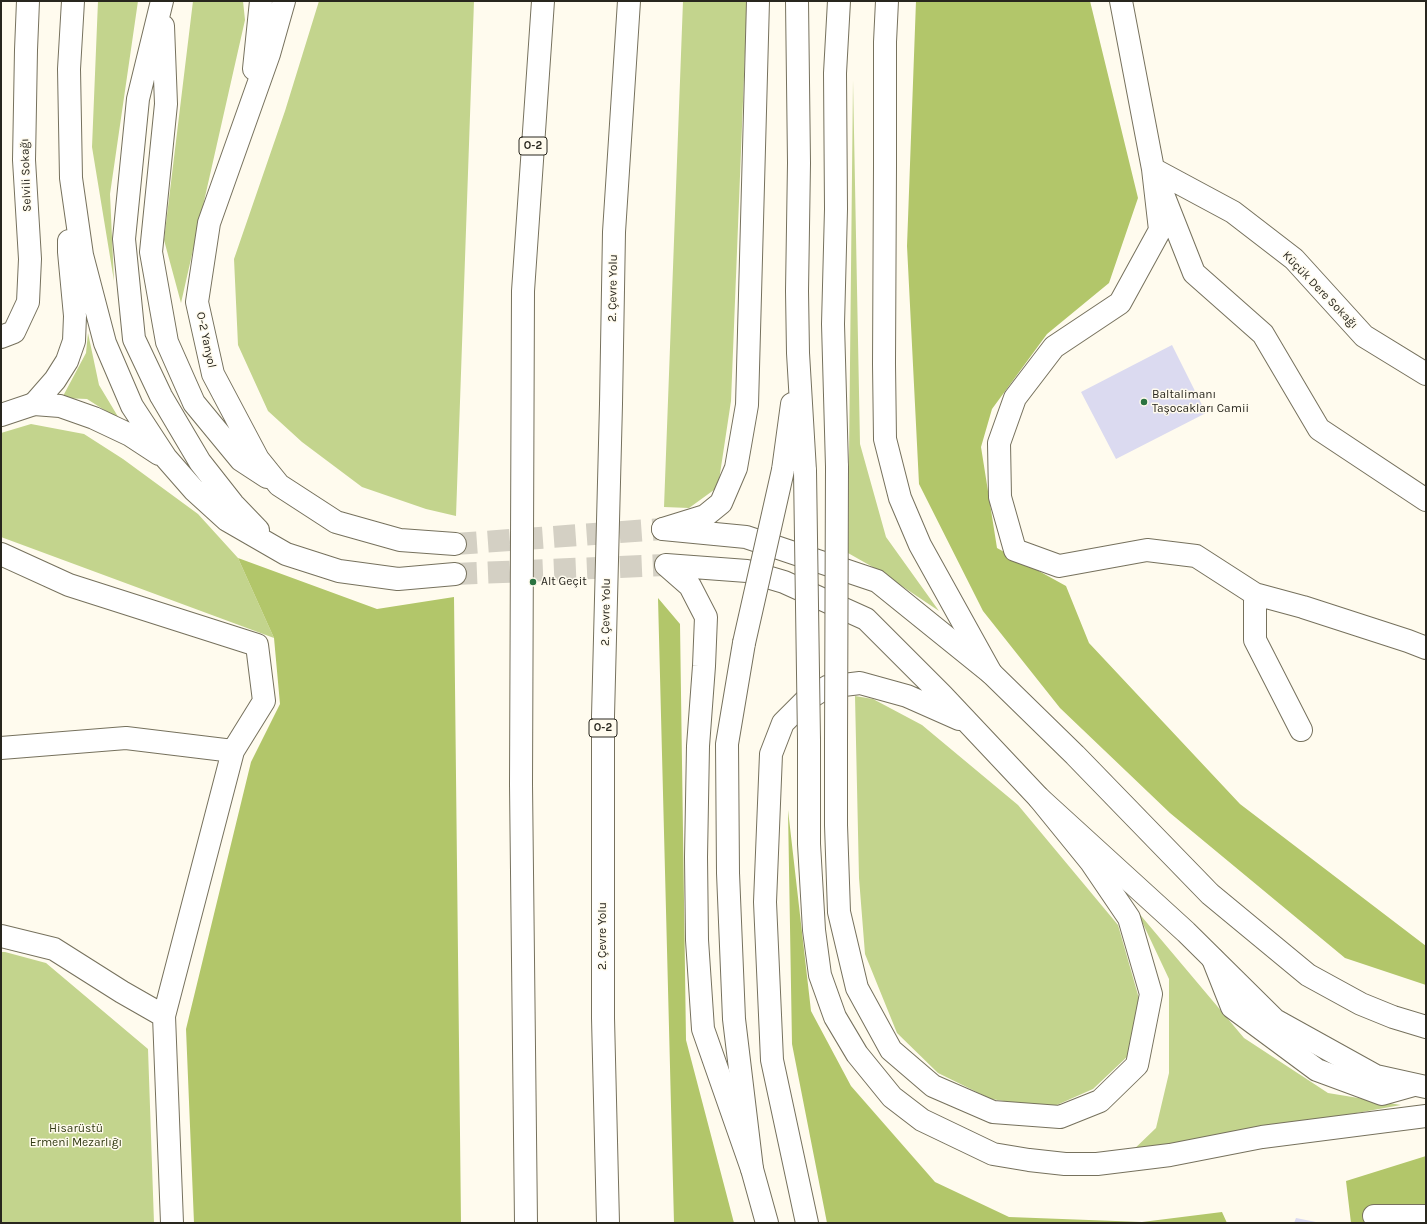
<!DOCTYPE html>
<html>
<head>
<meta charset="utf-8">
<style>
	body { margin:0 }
	#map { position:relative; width:1427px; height:1224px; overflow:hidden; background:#fffbee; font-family:Karla,sans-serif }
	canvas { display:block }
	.frame { position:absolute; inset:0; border:2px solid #28261e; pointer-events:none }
</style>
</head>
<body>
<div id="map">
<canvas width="1427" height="1224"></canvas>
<div class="frame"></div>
</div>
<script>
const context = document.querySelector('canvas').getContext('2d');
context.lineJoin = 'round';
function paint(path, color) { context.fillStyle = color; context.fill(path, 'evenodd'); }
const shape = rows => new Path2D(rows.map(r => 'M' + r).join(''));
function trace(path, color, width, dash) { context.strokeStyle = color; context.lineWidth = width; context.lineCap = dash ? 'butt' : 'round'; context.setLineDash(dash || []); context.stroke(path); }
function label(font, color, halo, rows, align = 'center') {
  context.font = font + ' Karla,sans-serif'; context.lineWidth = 3; context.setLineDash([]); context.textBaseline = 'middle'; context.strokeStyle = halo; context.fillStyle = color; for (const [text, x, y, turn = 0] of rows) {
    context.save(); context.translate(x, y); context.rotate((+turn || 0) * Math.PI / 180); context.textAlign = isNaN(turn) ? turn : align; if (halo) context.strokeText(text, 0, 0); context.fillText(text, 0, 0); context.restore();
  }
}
paint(shape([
	[98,1,138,1,110,194,114,281,92,147],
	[193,1,243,1,245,20,181,303,164,240],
	[319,1,474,1,456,516,426,509,362,487,302,442,268,411,238,345,234,259,285,111],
	[683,1,747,1,731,401,718,487,689,508,664,507],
	[853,80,860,444,886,537,939,611,878,570,848,553],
	[88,333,99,385,120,420,87,399,62,398,86,353],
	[31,424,84,434,123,459,198,514,238,558,274,638,1,537,1,433],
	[855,696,873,699,922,725,1018,805,1118,925,1140,1002,1130,1054,1093,1089,1050,1108,991,1099,938,1073,897,1033,865,954,859,878],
	[1137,911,1244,1038,1328,1093,1401,1105,1129,1154,1156,1128,1169,1073,1169,979],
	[1,952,5,952,46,963,148,1049,154,1223,1,1223]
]), '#c3d48d');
paint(shape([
	[916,1,1090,1,1138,198,1109,283,1047,334,992,409,981,447,997,548,1066,586,1089,643,1240,804,1426,946,1426,985,1345,958,1170,813,1060,708,983,611,919,484,907,246],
	[238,558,377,609,454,597,461,1223,194,1223,186,1029,251,762,280,704,274,638],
	[658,598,680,624,686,1040,734,1223,674,1223],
	[788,810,811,1011,851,1086,935,1182,1009,1217,1142,1222,1222,1212,1227,1223,827,1223,792,1044],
	[1426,1156,1426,1223,1351,1223,1346,1181]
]), '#b2c66a');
paint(shape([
	[1172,345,1206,413,1116,459,1081,392],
	[1296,1218,1316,1222,1316,1223,1294,1223]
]), '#dbdaf0');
trace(shape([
	[455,544,663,529],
	[455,574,666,565]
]), '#d4d0c4', 22, [22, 11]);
const minor = shape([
	[1121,1,1153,169,1194,273,1263,334,1319,429,1426,500],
	[1153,169,1160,230,1120,303,1054,347,1015,398,999,443,1000,497,1015,550,1059,566,1147,550,1196,556,1255,594,1303,607,1408,641,1426,648],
	[1153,169,1233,212,1294,259,1364,336,1426,374],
	[1,337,14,332,28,302,30,259,24,160,26,50,28,1],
	[1,415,34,404],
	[1,554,69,585,257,645,264,701,233,751,164,1016,172,1223],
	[1255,594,1255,640,1301,730],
	[1,748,126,738,233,751],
	[1,936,54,949,122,992,164,1016],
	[1213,959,1232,1007,1317,1070,1382,1094,1414,1085],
	[1374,1216,1426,1216]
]);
const major = shape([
	[73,1,69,69,71,178,82,255,105,343,132,406,166,458,194,490,227,520,286,554,339,571,398,579,455,574],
	[162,1,138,99,124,239,134,339,161,396,200,462,233,504,258,530],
	[284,1,269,54,209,223,197,302,213,374,258,459,279,485,336,522,400,540,455,544],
	[163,26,166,104,151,252,167,342,194,403,241,460,267,477],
	[254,69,261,1],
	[34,404,55,380,67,361,74,341,75,316,69,252,69,241],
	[34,404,60,406,94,418,130,435,159,454],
	[663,529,746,537,877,581,991,673,1075,755,1210,894,1308,975,1361,1004,1393,1017,1426,1027],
	[666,565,747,571,784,582,866,619,942,695,1039,798,1186,932,1275,1020,1376,1076,1426,1087],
	[666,565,690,586,706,617,704,666,698,746,696,857,697,940,703,1029,752,1169,767,1223],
	[807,1223,772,1060,765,902,771,754,783,723,805,701,827,687,860,683,907,696,959,719]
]);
const highway = shape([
	[797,1,799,163,797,291,798,353,805,471],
	[887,1,885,42,885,166,884,364,885,439,900,498,920,545,991,673],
	[837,467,833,324,836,209,835,73,839,1],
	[783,470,792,404],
	[663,529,705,516,721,503,736,468,747,405,758,1],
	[744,643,727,744,728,873,734,1019,752,1169],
	[809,740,809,844,814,930,820,975,835,1017,857,1054,892,1097,922,1120,993,1154,1029,1160,1065,1164,1097,1164,1170,1155,1262,1137,1426,1116],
	[836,742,836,825,839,912,857,988,891,1050,933,1086,993,1112,1060,1117,1100,1101,1137,1065,1151,994,1129,918,1091,862,1039,798],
	[526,1223,521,784,523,291,543,1],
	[608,1223,603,1018,603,716,611,404,614,232,629,1]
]);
trace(minor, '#76715d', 24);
trace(major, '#76715d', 24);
trace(highway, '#76715d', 24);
trace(minor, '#fff', 22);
trace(major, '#fff', 22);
trace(highway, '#fff', 22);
const highwayBridge = shape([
	[805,471,809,740],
	[744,643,783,470],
	[836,742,837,467]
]);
trace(highwayBridge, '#76715d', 24, []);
trace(highwayBridge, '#fff', 22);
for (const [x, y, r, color] of [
	[1144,402,4,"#297240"],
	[533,582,4,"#297240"]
]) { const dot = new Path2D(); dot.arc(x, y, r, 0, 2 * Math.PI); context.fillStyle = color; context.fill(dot); trace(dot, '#fffbee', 1.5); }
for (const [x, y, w] of [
	[533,146,28],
	[603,728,28]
]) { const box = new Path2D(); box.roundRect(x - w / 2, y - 9, w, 18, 3); context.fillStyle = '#fffbee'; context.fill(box); trace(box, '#28261e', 1); }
label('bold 11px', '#28261e', null, [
	["O-2",533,146],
	["O-2",603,728]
]);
label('12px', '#28261e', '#fffbee', [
	["Selvili Sokağı",26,175,-92],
	["2. Çevre Yolu",613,288,-89],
	["Küçük Dere Sokağı",1320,290,46],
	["O-2 Yanyol",206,340,78],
	["2. Çevre Yolu",606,612,-89],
	["2. Çevre Yolu",603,936,-90]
]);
label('12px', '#28261e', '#fffbee', [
	["Baltalimanı",1152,395],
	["Taşocakları Camii",1152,409],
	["Alt Geçit",541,582]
], 'left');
label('12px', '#323a13', '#fffbee', [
	["Hisarüstü",76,1129],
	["Ermeni Mezarlığı",76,1143]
]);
</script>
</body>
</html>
